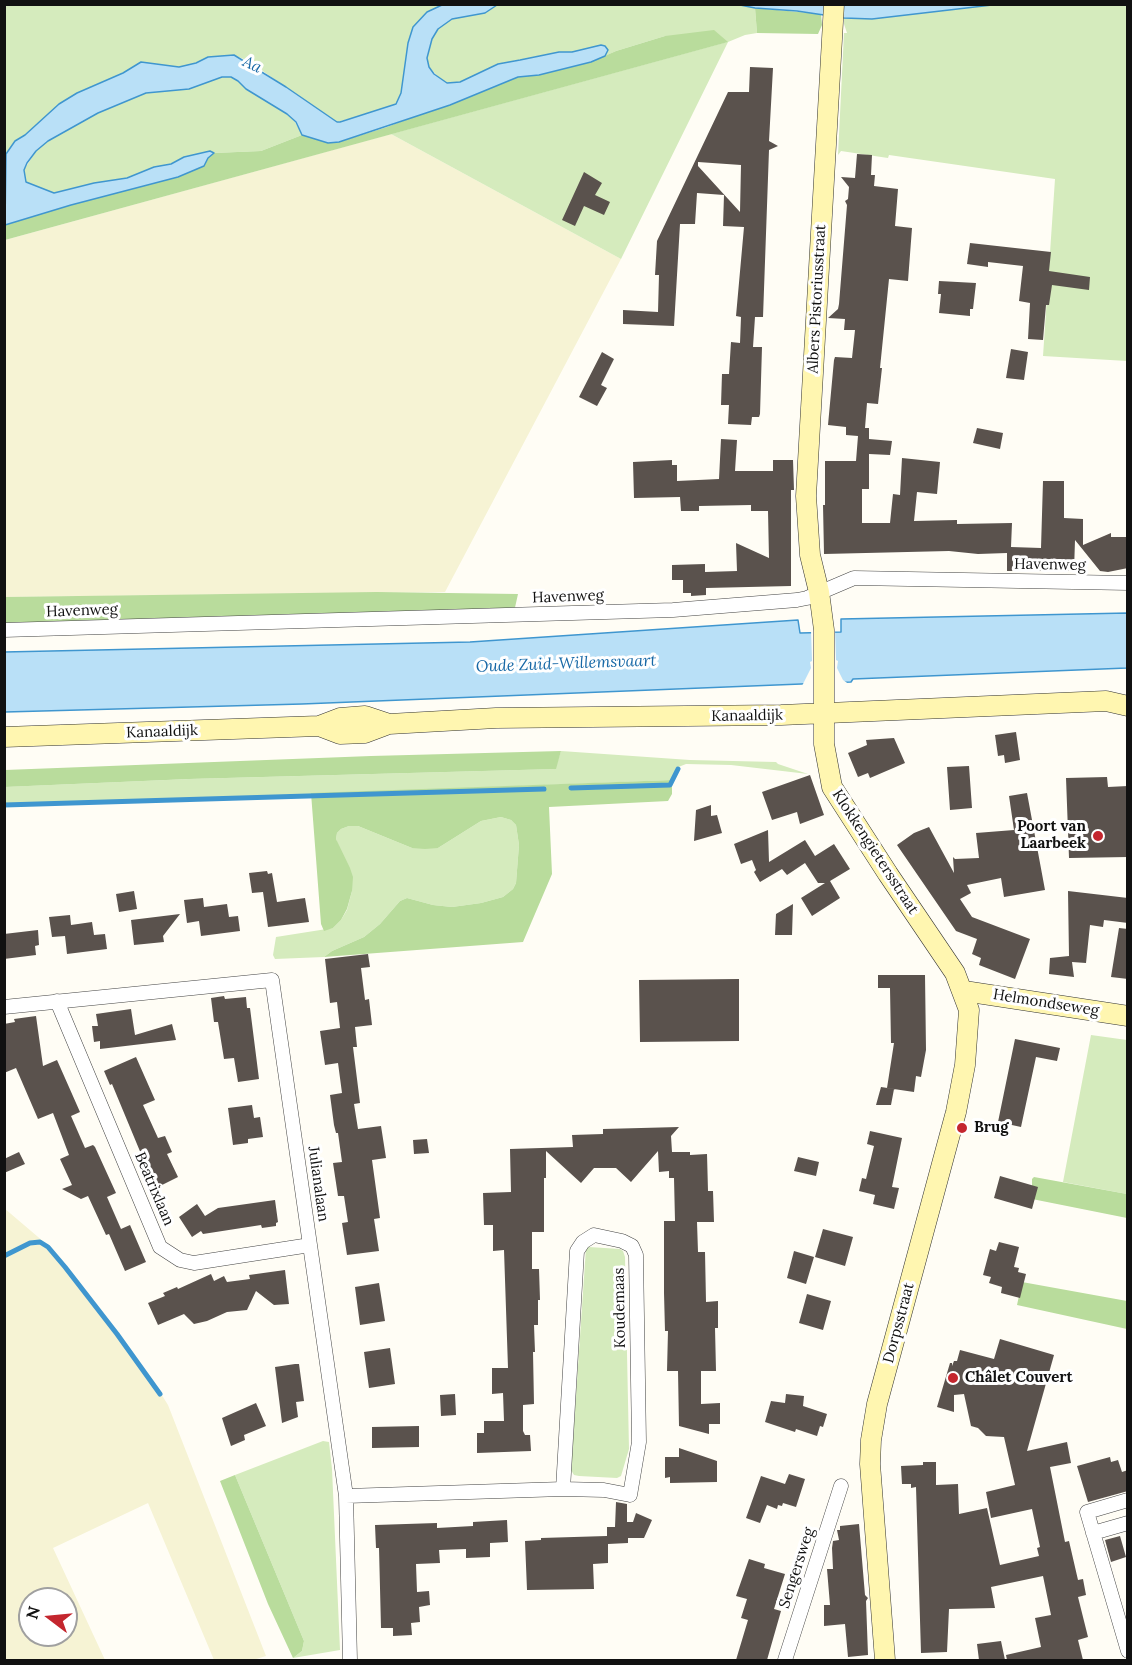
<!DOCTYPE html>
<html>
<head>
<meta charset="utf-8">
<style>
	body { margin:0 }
	#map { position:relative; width:1132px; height:1665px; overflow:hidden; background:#fffdf5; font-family:Lora,serif }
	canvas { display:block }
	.frame { position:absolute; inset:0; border:6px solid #111; pointer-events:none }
	.north { position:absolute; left:18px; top:1587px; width:60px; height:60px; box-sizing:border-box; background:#fff; border:2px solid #a0a0a0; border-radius:50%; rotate:286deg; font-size:16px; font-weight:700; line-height:24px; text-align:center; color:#111 }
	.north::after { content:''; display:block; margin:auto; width:21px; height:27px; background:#c4262e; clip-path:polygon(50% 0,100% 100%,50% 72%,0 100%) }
</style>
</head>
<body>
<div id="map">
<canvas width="1132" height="1665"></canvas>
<div class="frame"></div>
<div class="north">N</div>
</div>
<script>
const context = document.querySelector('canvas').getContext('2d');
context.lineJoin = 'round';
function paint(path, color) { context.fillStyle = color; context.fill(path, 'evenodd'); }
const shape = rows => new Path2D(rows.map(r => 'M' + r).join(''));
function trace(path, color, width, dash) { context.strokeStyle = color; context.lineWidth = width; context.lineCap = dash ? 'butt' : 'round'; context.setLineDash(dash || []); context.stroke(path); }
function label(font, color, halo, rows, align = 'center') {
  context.font = font + ' Lora,serif'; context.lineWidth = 6; context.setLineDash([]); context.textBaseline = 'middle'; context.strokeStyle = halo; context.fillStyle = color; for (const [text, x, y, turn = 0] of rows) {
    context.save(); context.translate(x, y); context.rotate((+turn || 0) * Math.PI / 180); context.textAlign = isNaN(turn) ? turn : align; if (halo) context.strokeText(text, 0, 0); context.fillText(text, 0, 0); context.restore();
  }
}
paint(shape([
	[391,134,621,259,445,592,5,597,5,240],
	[4,1208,51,1248,118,1332,153,1381,168,1405,266,1656,253,1660,214,1660,148,1503,53,1548,105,1660,5,1660],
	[30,1599,66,1599,66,1635,30,1635]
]), '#f6f3d4');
paint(shape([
	[497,4,740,4,755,8,757,33,745,35,728,42,621,259,391,134,727,42,665,36,616,51,605,56,608,50,601,45,572,52,559,52,498,64,460,82,447,83,442,81,429,67,427,58,432,39,438,29,452,19,485,13],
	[992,4,1012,6,1127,5,1127,361,1043,356,1055,179,889,155,888,158,841,151,838,155,844,33,847,33,844,24,844,18,872,19],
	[5,5,442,5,427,12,413,27,408,43,401,93,396,104,389,108,337,122,248,61,234,55,208,57,196,63,179,67,141,62,123,73,97,84,39,122,25,135,15,141,5,157],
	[222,77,231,77,238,81,246,89,287,114,295,122,302,135,261,151,214,153,210,151,184,157,171,164,154,167,127,178,94,183,54,193,26,182,24,170,36,151,48,141,98,113,146,93,189,89],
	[561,751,690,760,776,762,778,764,808,774,731,765,686,764,676,768,672,780,5,806,4,787,189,779,555,769],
	[501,817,511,820,516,825,519,845,516,883,513,889,503,897,481,903,452,907,433,905,407,898,400,901,380,924,364,937,332,951,324,957,275,959,273,955,276,937,333,928,341,920,347,910,352,891,336,839,337,833,341,829,349,826,358,826,412,848,438,848,481,821],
	[1091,1035,1127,1040,1127,1194,1063,1182],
	[589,1247,620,1249,623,1251,625,1257,629,1449,621,1476,617,1478,579,1476,574,1475,571,1470,586,1248],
	[323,1441,329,1442,332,1469,340,1650,293,1658,302,1651,304,1641,235,1475]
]), '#d5ebbd');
paint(shape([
	[755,8,821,14,822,25,818,34,757,33],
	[714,30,728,42,5,240,5,225,71,205,178,177,214,153,261,151,302,135,328,143,339,142,387,127,518,77,539,75,591,62,616,51,665,36],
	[377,592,518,594,514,612,5,626,4,597],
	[561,751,556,769,189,779,5,787,5,770,371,756],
	[672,780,672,794,668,801,549,807,552,874,523,942,324,957,332,951,364,937,380,924,400,901,407,898,433,905,452,907,481,903,503,897,513,889,516,883,519,845,516,825,511,820,501,817,481,821,438,848,425,849,412,848,358,826,349,826,341,829,337,833,336,839,350,868,353,877,352,891,347,909,341,920,333,928,324,931,321,924,311,793],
	[1034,1177,1127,1194,1127,1218,1032,1199,1032,1179],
	[1022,1282,1127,1301,1127,1329,1017,1305],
	[235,1475,304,1641,302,1651,293,1658,268,1604,220,1481]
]), '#b9dc9c');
const water = shape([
	[442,5,497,5,485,13,452,19,438,29,432,39,427,58,429,67,434,74,447,83,460,82,498,64,520,60,559,52,572,52,601,45,605,46,608,50,605,56,591,62,539,75,518,77,450,105,339,142,328,143,302,135,296,122,287,114,246,89,238,81,231,77,222,77,189,89,146,93,98,113,48,141,36,151,27,163,24,170,26,182,54,193,94,183,127,178,154,167,171,164,184,157,210,151,214,153,208,158,204,166,178,177,71,205,5,225,6,154,15,141,25,135,59,104,77,93,123,73,141,62,179,67,196,63,208,57,234,55,286,87,337,122,340,122,396,104,401,93,408,43,413,27,427,12,442,5],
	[740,5,992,5,872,19,844,18,797,11,755,8,740,5],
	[1128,613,1127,668,853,679,851,682,302,704,5,712,4,652,470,642,798,620,800,633,841,632,841,619,1128,613]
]);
paint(water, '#b9e0f7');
trace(water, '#3f96cf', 1.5);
paint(shape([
	[811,630,835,630,836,660,838,661,837,668,843,680,850,685,802,686,811,668,810,662,812,661]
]), '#fffdf5');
trace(shape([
	[571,788,670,785,678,769],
	[4,805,544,789],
	[4,1256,30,1243,40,1242,48,1247,65,1267,117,1334,160,1394]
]), '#3f96cf', 5);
paint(shape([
	[750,67,773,68,769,141,778,146,769,150,763,317,755,317,753,347,762,347,760,414,759,417,752,417,751,425,728,424,729,405,721,405,722,374,729,374,731,342,740,343,741,317,736,316,744,227,723,226,724,195,697,193,695,224,680,224,674,326,623,324,623,310,658,312,659,275,655,275,657,241,728,92,749,92],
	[698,162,741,165,740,212,698,166],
	[857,154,872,155,871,175,875,175,874,186,898,189,895,226,912,228,908,281,889,279,880,368,882,368,878,404,867,403,865,428,869,428,869,439,892,441,890,455,869,454,869,489,862,489,862,523,890,523,893,494,900,495,902,458,940,462,937,494,917,492,914,521,957,520,957,524,1012,523,1011,547,1041,548,1043,481,1064,481,1064,518,1083,519,1083,545,1111,533,1111,537,1128,537,1128,568,1108,572,1100,571,1075,540,1074,571,1007,571,1007,553,978,554,949,551,824,554,823,505,825,505,825,461,856,461,858,436,846,435,846,427,828,425,834,360,835,357,852,358,855,330,844,330,845,319,828,318,838,309,839,304,847,205,845,201,848,199,849,187,841,177,855,178],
	[584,172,602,183,595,195,610,202,604,215,584,206,575,226,562,220],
	[970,243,1051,252,1049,271,1090,277,1089,290,1052,285,1049,305,1046,305,1043,340,1028,339,1030,303,1019,301,1023,266,988,262,988,267,967,264],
	[939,281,976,283,973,309,970,309,970,316,939,313,941,294,938,294],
	[1011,349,1028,352,1024,380,1006,378],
	[602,352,614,359,601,385,607,388,597,406,579,397],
	[977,428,1003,433,1000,449,973,443],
	[721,439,737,440,735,471,773,471,773,460,793,460,794,490,791,490,791,586,706,588,706,595,691,596,691,593,683,593,683,580,672,580,672,565,705,564,705,572,737,571,736,543,769,558,768,511,751,511,751,505,699,506,699,511,681,511,680,497,634,498,633,462,672,460,672,465,677,465,677,481,719,479],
	[1016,732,1020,760,1005,763,1004,755,998,756,995,735],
	[894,738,905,763,870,778,868,773,858,777,848,753,867,745,866,740],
	[969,766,972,808,950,810,947,767],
	[810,775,824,815,800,824,797,812,772,820,762,792],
	[1107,777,1108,787,1128,786,1128,857,1069,858,1066,778],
	[1027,793,1045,890,1004,897,1001,878,967,885,971,893,960,899,972,917,1030,939,1015,979,979,965,981,958,972,954,977,939,956,931,897,845,914,833,929,827,954,873,953,857,955,859,979,858,976,833,1014,830,1009,796],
	[711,805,711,816,717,815,722,833,694,841,696,810],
	[768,830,769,862,805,840,815,856,834,844,850,869,830,881,840,898,812,916,801,898,825,883,818,883,805,863,787,875,782,869,760,882,754,872,756,870,752,860,741,864,734,844],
	[267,871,268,874,272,873,277,902,305,898,309,922,268,927,263,892,252,893,249,873],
	[134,891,137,909,119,912,116,894],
	[1068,891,1128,898,1128,923,1104,920,1103,927,1090,925,1086,963,1072,962,1074,977,1049,974,1050,958,1069,956],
	[203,898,204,907,227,904,229,917,238,916,240,931,201,936,199,921,187,923,184,900],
	[793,904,792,935,775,935,776,914],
	[180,914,163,936,164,942,134,945,131,920],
	[70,915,71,925,92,922,94,935,105,934,107,949,67,954,65,936,52,937,49,917],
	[1119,928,1128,929,1128,979,1111,977],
	[38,930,39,945,35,946,36,955,4,959,4,934],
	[368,954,370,967,361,968,365,1000,369,999,372,1025,355,1027,357,1047,353,1047,360,1103,354,1104,358,1129,381,1126,386,1158,372,1160,380,1218,374,1219,379,1251,347,1255,342,1223,348,1222,344,1196,338,1196,333,1163,342,1162,338,1133,336,1133,334,1125,330,1095,342,1093,338,1063,325,1065,320,1031,340,1028,337,1002,330,1003,325,959],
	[878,975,925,975,926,1050,921,1077,916,1076,914,1092,887,1088,894,1043,891,1043,890,988,878,988],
	[739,979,739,1041,640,1042,639,980],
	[224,996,225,999,246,997,247,1008,250,1008,259,1079,238,1082,234,1058,224,1059,218,1022,214,1022,211,998],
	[131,1009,135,1035,172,1024,176,1040,100,1049,100,1041,94,1042,92,1026,98,1026,96,1014],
	[36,1016,43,1066,57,1060,80,1112,71,1116,85,1148,93,1145,95,1147,116,1193,107,1197,121,1229,130,1225,146,1262,125,1271,109,1234,106,1235,88,1196,81,1199,62,1189,72,1185,60,1159,69,1155,53,1113,38,1119,16,1068,4,1073,4,1024,15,1022,14,1019],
	[1015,1039,1060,1048,1057,1061,1036,1057,1021,1127,998,1122],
	[136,1057,155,1100,143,1105,158,1138,165,1136,172,1152,167,1154,178,1177,158,1187,151,1172,149,1173,112,1084,110,1085,104,1071],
	[881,1087,894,1089,891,1105,876,1105],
	[252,1105,254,1118,260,1117,263,1137,248,1139,248,1143,233,1145,228,1108],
	[679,1127,671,1136,672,1152,690,1152,690,1155,707,1154,708,1191,713,1191,714,1222,697,1222,698,1252,705,1252,706,1302,718,1301,718,1328,715,1328,716,1371,701,1371,701,1404,720,1403,720,1424,709,1424,709,1434,679,1426,678,1371,667,1371,668,1331,665,1331,664,1293,664,1221,675,1221,674,1178,669,1178,669,1171,659,1172,658,1151,631,1182,616,1168,594,1168,581,1183,546,1151,546,1178,544,1178,544,1232,532,1232,532,1269,539,1269,540,1300,538,1300,538,1325,534,1325,535,1352,533,1352,534,1404,523,1405,523,1431,525,1435,530,1435,531,1451,477,1453,477,1433,484,1433,484,1421,504,1421,503,1393,492,1394,492,1368,508,1368,504,1250,493,1251,493,1225,484,1225,483,1193,511,1192,510,1149,573,1147,572,1135,603,1134,603,1129],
	[870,1131,902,1138,892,1187,899,1188,894,1209,873,1204,875,1195,859,1191,862,1178,866,1179,874,1146,867,1144],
	[427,1139,429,1153,414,1154,413,1140],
	[19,1152,25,1164,4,1173,4,1159],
	[798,1157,819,1162,816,1176,794,1171],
	[1000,1176,1038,1187,1032,1209,994,1198],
	[275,1200,278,1222,276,1223,276,1226,262,1228,261,1225,203,1234,201,1231,192,1237,179,1217,197,1204,205,1216,218,1208],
	[823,1229,853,1237,845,1266,815,1257],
	[999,1242,1019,1247,1014,1267,1019,1268,1018,1272,1026,1274,1020,1298,1001,1293,1002,1287,989,1283,991,1277,983,1275,990,1249,996,1251],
	[794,1251,814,1257,806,1284,787,1278],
	[285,1270,289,1304,274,1305,256,1291,247,1310,227,1312,207,1321,194,1324,184,1314,158,1325,148,1303,165,1296,163,1293,177,1287,178,1289,211,1274,214,1281,224,1276,227,1282,250,1279,249,1275],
	[379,1283,385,1321,360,1325,355,1287],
	[807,1294,831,1301,823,1330,799,1323],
	[1000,1339,1054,1355,1027,1451,1067,1442,1071,1463,1050,1467,1065,1542,1069,1541,1078,1580,1083,1579,1086,1595,1078,1597,1088,1637,1078,1640,1083,1660,1007,1660,1006,1655,1041,1647,1035,1618,1051,1615,1043,1576,991,1587,995,1608,949,1609,947,1652,921,1653,916,1487,911,1488,911,1484,902,1484,901,1466,923,1465,923,1462,936,1462,936,1485,958,1484,959,1514,987,1508,1000,1565,1039,1556,1037,1548,1040,1547,1032,1509,991,1518,986,1492,1015,1485,1004,1437,986,1436,978,1428,971,1426,964,1394,954,1395,954,1412,937,1407,950,1363,952,1363,952,1366,954,1361,957,1361,960,1350,994,1359],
	[390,1348,395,1384,369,1388,364,1352],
	[295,1364,299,1364,304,1401,296,1402,298,1417,282,1423,275,1367],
	[455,1394,456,1415,441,1416,440,1395],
	[786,1394,804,1396,803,1406,827,1414,823,1427,820,1426,817,1436,796,1429,795,1432,765,1422,771,1401,785,1403],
	[256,1403,266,1426,244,1435,245,1440,231,1446,222,1418],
	[419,1426,419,1447,372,1448,372,1427],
	[679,1448,717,1461,717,1482,670,1483,670,1477,665,1478,665,1457,679,1457],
	[1110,1457,1111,1462,1118,1460,1122,1472,1128,1470,1128,1491,1088,1502,1077,1466],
	[789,1474,805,1479,796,1507,783,1503,782,1506,778,1505,777,1509,767,1505,760,1523,746,1518,761,1476,785,1484],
	[616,1502,627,1504,627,1522,633,1522,636,1513,652,1520,644,1538,628,1538,628,1543,608,1544,608,1563,593,1564,594,1589,527,1590,525,1541,541,1540,541,1538,607,1536,607,1527,615,1527],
	[507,1520,508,1542,490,1543,490,1557,466,1558,466,1549,439,1550,440,1563,416,1564,417,1592,429,1591,430,1605,419,1607,420,1622,411,1623,412,1635,393,1636,393,1628,381,1628,379,1548,376,1548,375,1525,437,1523,437,1528,473,1526,473,1522],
	[859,1524,865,1595,868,1598,866,1601,868,1655,848,1657,845,1624,824,1626,824,1605,830,1605,827,1569,833,1569,832,1548,833,1541,839,1540,837,1530,840,1530,840,1526],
	[1120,1536,1126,1557,1111,1562,1105,1540],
	[749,1559,765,1564,764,1568,785,1574,774,1609,781,1611,767,1660,736,1660,748,1620,741,1618,747,1599,736,1596],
	[1001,1641,1005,1660,979,1660,977,1644]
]), '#5a524d');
const street = shape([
	[4,630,673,610,797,600,807,598,854,578,1128,583],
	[57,1001,160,1247,180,1260,194,1263,310,1245],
	[4,1007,272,980,346,1496,350,1660],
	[346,1496,563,1489,577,1251,583,1242,594,1235,622,1241,632,1246,636,1255,639,1442,630,1495,604,1490,563,1489],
	[1128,1500,1087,1512,1128,1651],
	[1093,1533,1128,1523],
	[785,1660,841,1486]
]);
const secondary = shape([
	[834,4,806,496,810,555,819,592,824,630,824,744,832,787,888,874,955,973,969,1010,965,1065,956,1112,877,1404,871,1440,870,1464,885,1660],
	[319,726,340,734,365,733,389,724,496,718,781,715,1106,701,1128,706],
	[4,737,319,726,340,718,365,716,389,724],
	[964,991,1128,1016]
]);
trace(street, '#444', 15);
trace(secondary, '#333', 21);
trace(street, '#fff', 14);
trace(secondary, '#fff6b0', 20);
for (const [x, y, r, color] of [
	[1098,836,6,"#c4262e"],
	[962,1128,6,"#c4262e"],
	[953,1378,6,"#c4262e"]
]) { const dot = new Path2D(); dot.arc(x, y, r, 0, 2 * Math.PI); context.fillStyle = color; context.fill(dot); trace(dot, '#fff', 2); }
label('15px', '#111', '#fff', [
	["Albers Pistoriusstraat",817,299,-87],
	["Havenweg",1050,565,1],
	["Havenweg",568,597,-2],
	["Havenweg",82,611,-2],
	["Kanaaldijk",747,716,-1],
	["Kanaaldijk",162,732,-2],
	["Klokkengietersstraat",875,852,57],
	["Helmondseweg",1046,1003,9],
	["Julianalaan",318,1184,82],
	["Beatrixlaan",154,1189,67],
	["Koudemaas",620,1308,-91],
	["Dorpsstraat",899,1323,-75],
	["Sengersweg",797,1568,-72]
]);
label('bold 15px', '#111', '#fff', [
	["Poort van",1086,827,"right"],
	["Laarbeek",1086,844,"right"],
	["Brug",974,1128],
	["Châlet Couvert",965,1378]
], 'left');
label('italic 16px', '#1768a6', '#fff', [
	["Aa",252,65,26],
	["Oude Zuid-Willemsvaart",566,664,-2]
]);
</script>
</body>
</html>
